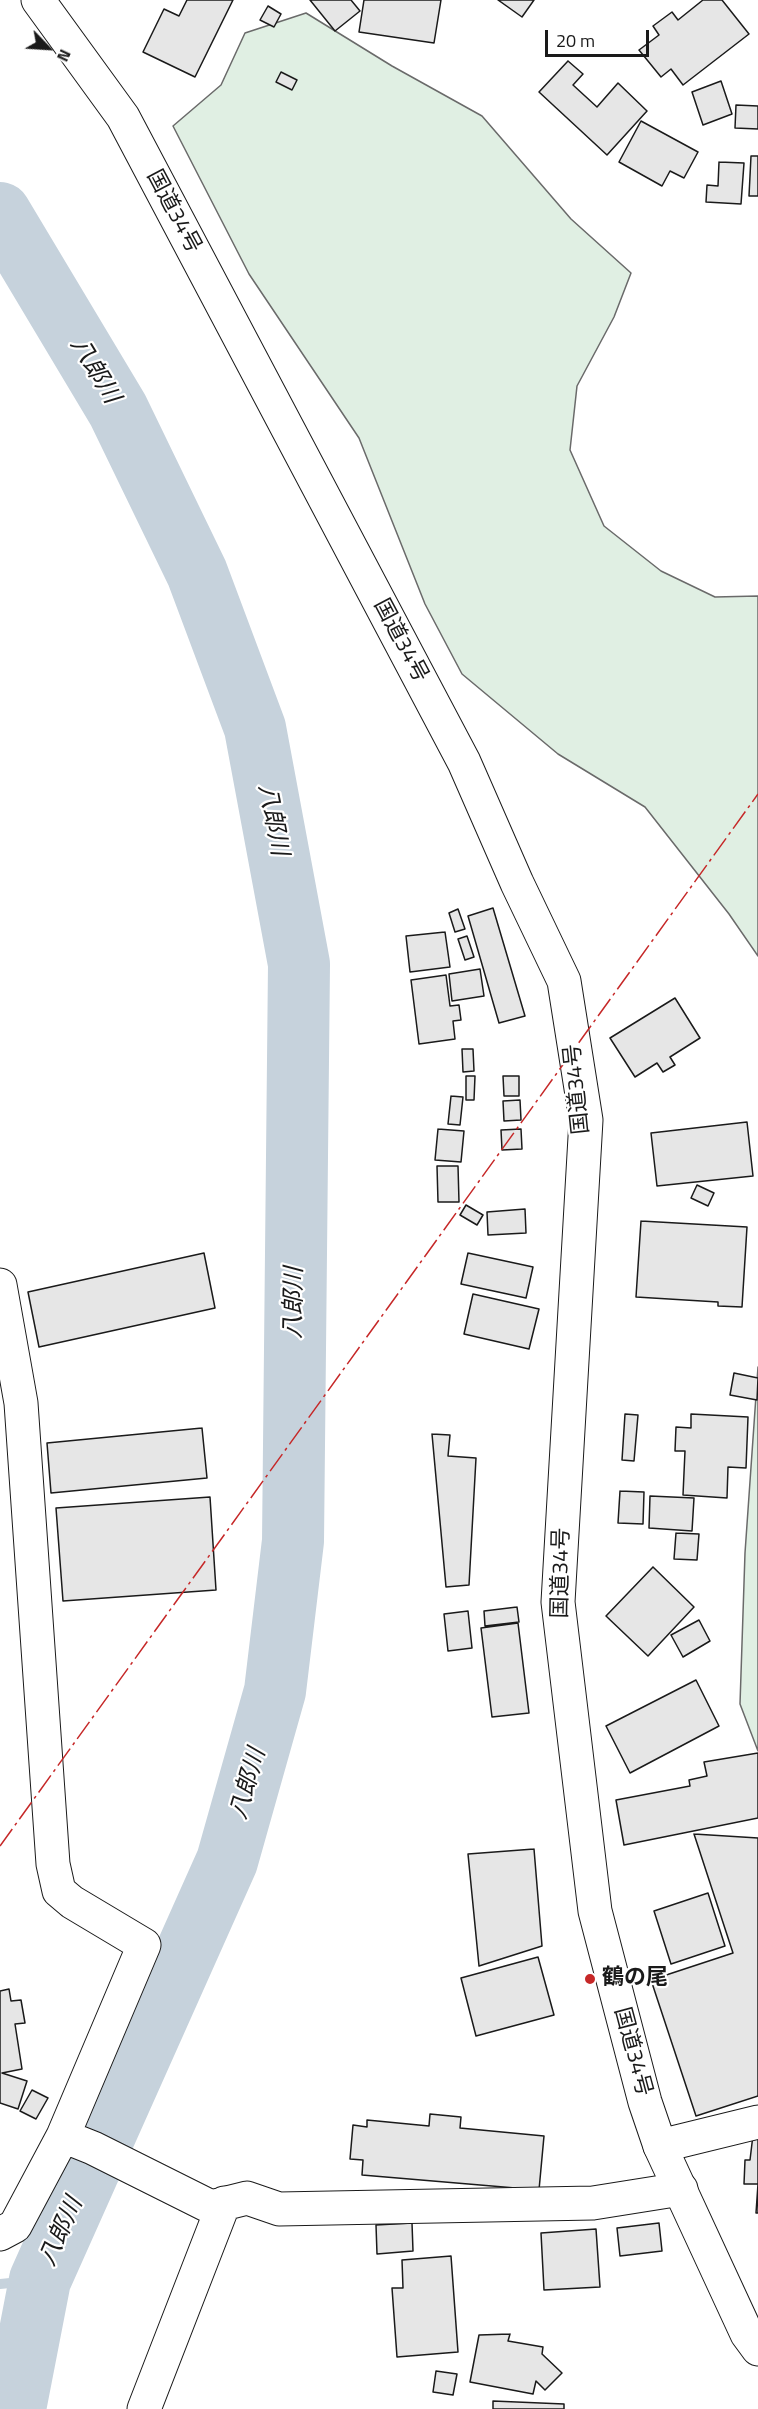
<!DOCTYPE html>
<html>
<head>
<meta charset="utf-8">
<style>
	body { margin:0 }
	#map { position:relative; width:758px; height:2409px; overflow:hidden; background:#fff; font-family:"Titillium Web",sans-serif }
	canvas { display:block }
	.north { position:absolute; left:18px; top:18px; width:60px; height:60px; -webkit-text-stroke:4px #fff; paint-order:stroke; rotate:115deg; font-size:16px; font-weight:700; line-height:24px; text-align:center; color:#1a1a1a }
	.north::after { content:''; display:block; margin:auto; width:21px; height:27px; background:#1a1a1a; clip-path:polygon(50% 0,100% 100%,50% 72%,0 100%) }
	.scale { position:absolute; left:545px; top:30px; width:104px; height:27px; box-sizing:border-box; border:3px solid #1a1a1a; border-top:0; padding-left:8px; font-size:18px; line-height:21px; white-space:nowrap; color:#1a1a1a; -webkit-text-stroke:4px #fff; paint-order:stroke }
</style>
</head>
<body>
<div id="map">
<canvas width="758" height="2409"></canvas>
<div class="north">N</div>
<div class="scale">20 m</div>
</div>
<script>
const context = document.querySelector('canvas').getContext('2d');
context.lineJoin = 'round';
function paint(path, color) { context.fillStyle = color; context.fill(path, 'evenodd'); }
const shape = rows => new Path2D(rows.map(r => 'M' + r).join(''));
function trace(path, color, width, dash) { context.strokeStyle = color; context.lineWidth = width; context.lineCap = dash ? 'butt' : 'round'; context.setLineDash(dash || []); context.stroke(path); }
function label(font, color, halo, rows, align = 'center') {
  context.font = font + ' "Titillium Web","Noto Sans JP",sans-serif'; context.lineWidth = 4.5; context.setLineDash([]); context.textBaseline = 'middle'; context.strokeStyle = halo; context.fillStyle = color; for (const [text, x, y, turn = 0] of rows) {
    context.save(); context.translate(x, y); context.rotate((+turn || 0) * Math.PI / 180); context.textAlign = isNaN(turn) ? turn : align; if (halo) context.strokeText(text, 0, 0); context.fillText(text, 0, 0); context.restore();
  }
}
const green = shape([
	[306,13,392,66,482,116,571,219,631,273,614,317,577,386,570,450,604,526,661,571,715,597,758,596,758,956,729,914,645,807,558,754,462,674,425,604,359,438,249,274,173,126,221,85,245,33,306,13],
	[758,1367,758,1751,740,1704,745,1553,758,1367]
]);
paint(green, '#e0efe3');
trace(green, '#6a6a6a', 1.5);
trace(shape([
	[0,2284,40,2280]
]), '#c6d2dc', 10);
trace(shape([
	[0,213,118,410,197,573,255,728,299,964,293,1541,275,1691,227,1861,40,2280,15,2409]
]), '#c6d2dc', 62);
const building = shape([
	[187,0,233,0,195,77,143,52,164,9,179,16,187,0],
	[310,0,351,0,360,11,335,31,310,0],
	[364,0,441,0,434,43,359,32,364,0],
	[498,0,534,0,522,17,498,0],
	[703,0,722,0,749,34,683,85,671,69,661,77,639,50,659,35,653,26,672,12,678,20,703,0],
	[268,6,281,14,274,27,260,20,268,6],
	[568,61,583,74,573,85,597,107,618,83,647,111,607,155,539,92,568,61],
	[281,72,297,80,292,90,276,82,281,72],
	[721,81,732,114,703,125,692,92,721,81],
	[736,105,758,106,758,129,735,128,736,105],
	[641,121,698,152,684,178,670,171,662,186,619,162,641,121],
	[751,156,758,156,758,196,749,196,751,156],
	[719,162,744,163,741,204,706,202,707,185,718,186,719,162],
	[493,908,525,1016,499,1023,468,916,493,908],
	[458,909,465,929,455,932,449,913,458,909],
	[445,932,450,967,410,972,406,936,445,932],
	[467,936,474,957,465,960,458,939,467,936],
	[480,969,484,996,452,1001,449,974,480,969],
	[446,975,450,1006,459,1005,461,1020,453,1021,455,1039,419,1044,411,980,446,975],
	[675,998,700,1038,670,1057,675,1065,663,1072,657,1063,635,1077,610,1038,675,998],
	[462,1049,473,1049,474,1071,463,1072,462,1049],
	[466,1076,475,1076,474,1100,466,1100,466,1076],
	[503,1076,519,1076,519,1096,504,1096,503,1076],
	[451,1096,463,1097,460,1125,448,1124,451,1096],
	[520,1100,521,1120,504,1121,503,1101,520,1100],
	[747,1122,753,1176,657,1186,651,1133,747,1122],
	[438,1129,464,1131,461,1162,435,1160,438,1129],
	[521,1129,522,1149,502,1150,501,1130,521,1129],
	[437,1166,458,1166,459,1202,438,1202,437,1166],
	[697,1185,714,1193,708,1206,691,1198,697,1185],
	[466,1205,483,1215,477,1225,460,1215,466,1205],
	[525,1209,526,1233,488,1235,487,1212,525,1209],
	[641,1221,747,1227,742,1307,718,1306,718,1302,636,1297,641,1221],
	[204,1253,215,1308,39,1347,28,1292,204,1253],
	[468,1253,533,1267,526,1298,461,1284,468,1253],
	[473,1294,539,1309,529,1349,464,1334,473,1294],
	[734,1373,758,1378,757,1400,730,1395,734,1373],
	[625,1414,638,1415,634,1461,622,1460,625,1414],
	[691,1414,748,1417,746,1468,728,1467,727,1498,683,1495,685,1451,675,1451,676,1427,691,1428,691,1414],
	[202,1428,207,1478,51,1493,47,1443,202,1428],
	[432,1434,450,1435,448,1456,476,1458,469,1585,446,1587,432,1434],
	[620,1491,644,1492,643,1524,618,1523,620,1491],
	[650,1496,694,1498,692,1531,649,1528,650,1496],
	[210,1497,216,1590,63,1601,56,1508,210,1497],
	[676,1533,699,1534,697,1560,674,1559,676,1533],
	[653,1567,694,1607,648,1656,606,1616,653,1567],
	[517,1607,519,1622,485,1626,484,1611,517,1607],
	[468,1611,472,1648,448,1651,444,1614,468,1611],
	[699,1620,710,1641,683,1657,671,1635,699,1620],
	[518,1623,529,1713,492,1717,481,1628,518,1623],
	[696,1680,719,1726,630,1773,606,1726,696,1680],
	[758,1753,758,1818,624,1845,616,1800,690,1786,689,1780,707,1776,704,1762,758,1753],
	[694,1834,758,1838,758,2096,696,2116,651,1980,733,1953,694,1834],
	[534,1849,542,1946,479,1966,468,1854,534,1849],
	[708,1893,725,1946,671,1964,654,1911,708,1893],
	[538,1957,554,2015,476,2036,461,1978,538,1957],
	[9,1989,11,2001,21,2000,25,2023,15,2024,22,2069,2,2073,27,2081,18,2109,0,2103,0,1991,9,1989],
	[32,2090,48,2098,36,2119,20,2111,32,2090],
	[430,2114,461,2117,460,2128,544,2136,539,2190,362,2175,363,2160,350,2159,353,2125,367,2127,367,2120,429,2126,430,2114],
	[753,2135,758,2135,758,2213,756,2213,758,2184,744,2184,745,2160,750,2160,753,2135],
	[412,2223,413,2251,377,2254,376,2225,412,2223],
	[659,2223,662,2251,620,2256,617,2228,659,2223],
	[596,2229,600,2287,544,2290,541,2233,596,2229],
	[451,2256,458,2352,397,2357,392,2288,403,2288,402,2260,451,2256],
	[510,2334,508,2341,543,2347,542,2354,562,2373,545,2390,536,2381,533,2394,470,2382,479,2335,510,2334],
	[436,2371,457,2374,453,2395,433,2392,436,2371],
	[493,2401,564,2404,564,2409,493,2409,493,2401]
]);
paint(building, '#e6e6e6');
trace(building, '#1a1a1a', 1.5);
const minor = shape([
	[0,1285,21,1403,53,1864,59,1891,72,1902,144,1945,63,2136,15,2226,0,2234],
	[63,2136,93,2148,211,2207,247,2198,279,2209,593,2203,681,2189],
	[660,2146,758,2122],
	[144,2409,224,2203]
]);
const highway = shape([
	[38,0,123,117,464,762,517,883,564,981,586,1120,558,1602,595,1911,645,2102,660,2146,747,2334,758,2349]
]);
trace(minor, '#1a1a1a', 35);
trace(highway, '#1a1a1a', 35);
trace(minor, '#fff', 33);
trace(highway, '#fff', 33);
trace(shape([
	[0,1846,758,794]
]), '#c62828', 1.5, [21, 4.5, 3, 4.5]);
for (const [x, y, r, color] of [
	[590,1979,6,"#c62828"]
]) { const dot = new Path2D(); dot.arc(x, y, r, 0, 2 * Math.PI); context.fillStyle = color; context.fill(dot); trace(dot, '#fff', 2); }
label('22px', '#1a1a1a', '#fff', [
	["国道34号",173,212,62],
	["国道34号",400,641,62],
	["国道34号",578,1089,-96],
	["国道34号",562,1573,-89],
	["国道34号",632,2052,75]
]);
label('bold 22px', '#1a1a1a', '#fff', [
	["鶴の尾",602,1979]
], 'left');
label('italic 24px', '#1a1a1a', '#fff', [
	["八郎川",94,371,59],
	["八郎川",272,820,79],
	["八郎川",295,1303,-89],
	["八郎川",249,1784,-74],
	["八郎川",62,2232,-66]
]);
</script>
</body>
</html>
